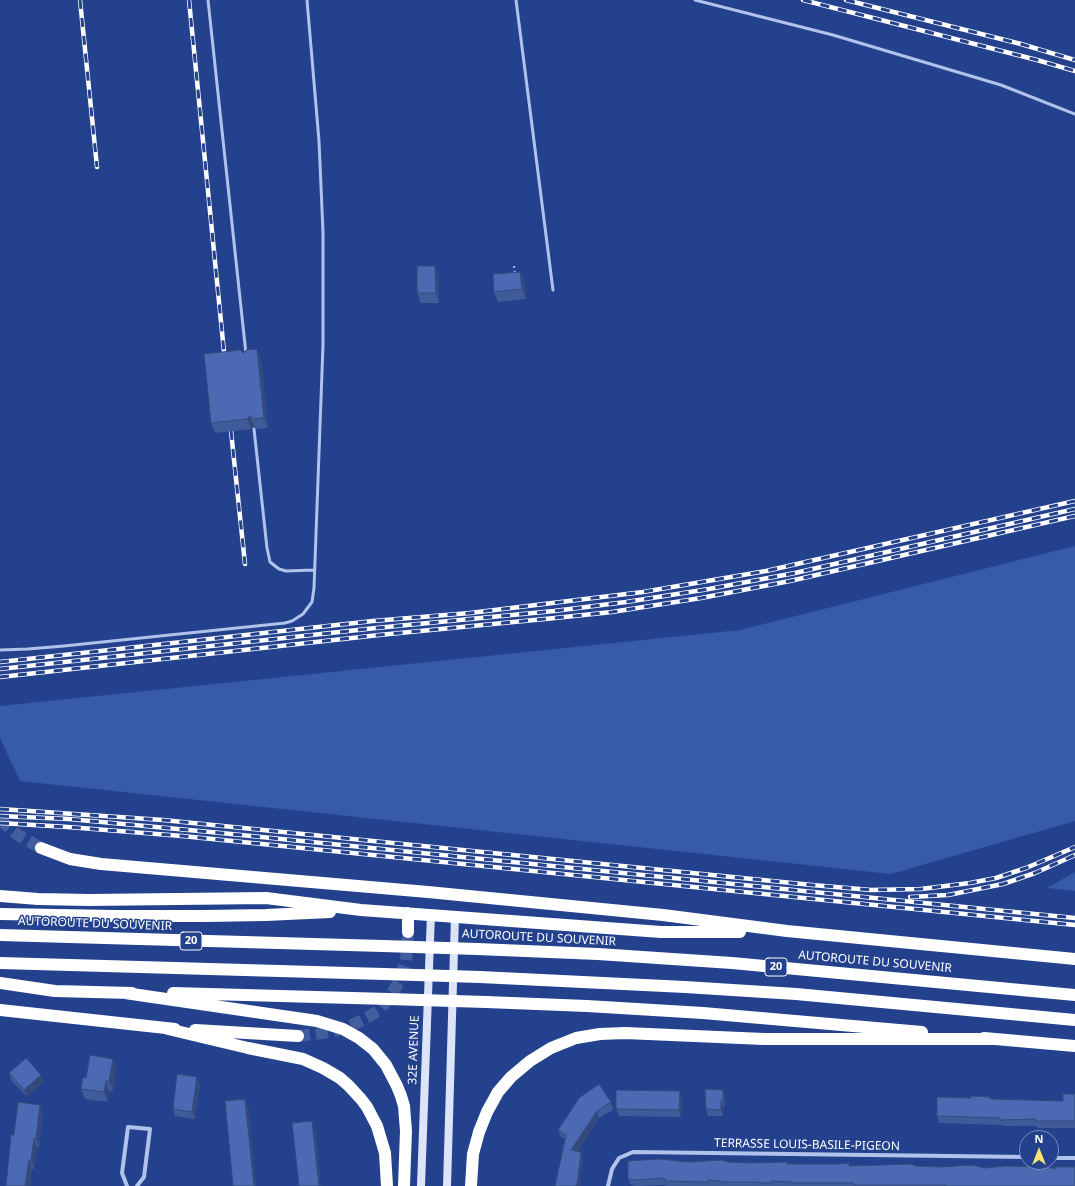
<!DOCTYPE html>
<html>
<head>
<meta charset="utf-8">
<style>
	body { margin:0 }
	#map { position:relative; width:1075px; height:1186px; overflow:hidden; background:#23418c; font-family:"Noto Sans",sans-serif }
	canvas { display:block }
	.north { position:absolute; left:1019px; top:1130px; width:40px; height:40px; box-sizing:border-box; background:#23418c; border:1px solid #7b8dba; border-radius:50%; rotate:0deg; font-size:11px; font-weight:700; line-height:16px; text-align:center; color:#fff }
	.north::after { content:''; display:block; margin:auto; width:14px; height:18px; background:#f6e473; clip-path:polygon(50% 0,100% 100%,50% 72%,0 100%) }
</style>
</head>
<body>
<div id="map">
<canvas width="1075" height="1186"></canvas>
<div class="north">N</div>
</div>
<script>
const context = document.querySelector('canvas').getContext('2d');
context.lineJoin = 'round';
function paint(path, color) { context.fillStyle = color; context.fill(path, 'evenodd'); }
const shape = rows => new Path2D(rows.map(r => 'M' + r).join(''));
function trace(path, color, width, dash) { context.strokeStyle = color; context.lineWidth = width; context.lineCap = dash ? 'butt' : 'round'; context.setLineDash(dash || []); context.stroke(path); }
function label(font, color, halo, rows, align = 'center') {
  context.font = font + ' "Noto Sans",sans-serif'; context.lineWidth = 3; context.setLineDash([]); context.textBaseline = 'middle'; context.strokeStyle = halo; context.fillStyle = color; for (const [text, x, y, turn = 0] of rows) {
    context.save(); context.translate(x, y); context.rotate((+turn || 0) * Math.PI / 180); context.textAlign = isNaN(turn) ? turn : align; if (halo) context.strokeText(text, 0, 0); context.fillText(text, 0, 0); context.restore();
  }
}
paint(shape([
	[1075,546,1075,821,891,874,20,781,0,738,0,706,740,630],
	[1075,872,1075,891,1047,888]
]), '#375aa9');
trace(shape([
	[0,820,18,835,41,848],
	[298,1036,330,1032,347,1027,363,1020,378,1011,390,997,400,980,406,960,408,932]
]), '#445e9d', 12, [12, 6]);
trace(shape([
	[514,266,515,274]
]), '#b1c2eb', 2, [2, 3]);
trace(shape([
	[208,0,246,354],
	[516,0,553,290],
	[695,0,833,35,1001,85,1075,114],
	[254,429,267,548,270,562,279,569,286,571,314,570],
	[0,650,28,649,64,646,285,623,292,621,303,614,312,602,314,588,323,345,323,232,319,141,307,0]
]), '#b1c2eb', 3);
trace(shape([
	[1051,1158,1075,1158],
	[127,1186,122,1173,128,1127,150,1129,144,1177,137,1186],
	[608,1186,612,1169,619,1158,633,1152,1027,1157]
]), '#b1c2eb', 4);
trace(shape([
	[421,1186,431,914],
	[447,1186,455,916]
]), '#dce4f9', 8);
trace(shape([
	[41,848,70,859,101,864,428,892,663,915,787,931,1075,959],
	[0,896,38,899,89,900,266,898,361,910,661,932,740,932],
	[0,914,115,916,205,916,266,915,330,912],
	[408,932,408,913],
	[0,935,383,946],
	[477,949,598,954,732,963,1075,995],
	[0,963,384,974],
	[480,977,685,987,796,994,1075,1020],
	[0,983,55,991,132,993],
	[125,993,317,1021,343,1029,359,1038,373,1049,386,1065,397,1086,401,1096,404,1106,406,1131,404,1186],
	[173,993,388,999],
	[486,1002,587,1006,703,1013,922,1032],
	[0,1010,175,1029],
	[168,1029,248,1048,303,1059,323,1068,340,1078,349,1086,361,1099,367,1107,377,1126,385,1153,387,1186],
	[195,1030,298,1036],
	[984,1038,1075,1046],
	[471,1186,473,1154,479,1132,487,1112,498,1092,511,1077,530,1061,551,1048,576,1038,600,1034,625,1033,764,1039,992,1039]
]), '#fff', 12);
const rail = shape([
	[80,0,97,167],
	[189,0,225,362],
	[803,0,1037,60,1075,71],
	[846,0,1021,44,1075,60],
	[231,431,245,564],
	[0,662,373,621,470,613,643,592,766,571,1075,501],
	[0,669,376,628,554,611,626,602,709,589,795,573,1075,509],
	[0,677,379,635,555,618,612,612,701,598,790,581,1075,516],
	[0,809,163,820,812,885,871,890,921,889,970,883,996,878,1026,868,1075,847],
	[0,816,69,819,221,833,1075,918],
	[0,823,68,827,182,836,1075,925],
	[910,897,948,895,1003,884,1035,873,1075,855]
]);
trace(rail, '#fff', 4.5);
trace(rail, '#23418c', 3, [9]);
trace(shape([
	[383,946,477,949],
	[384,974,480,977],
	[388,999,486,1002]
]), '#fff', 12);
paint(shape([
	[520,272,524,282,526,299,498,302,494,292],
	[439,276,439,303,421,303,417,293],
	[243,353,261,359,268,428,257,429,254,426,251,429,215,433,211,423],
	[113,1059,116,1069,113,1091,109,1091,108,1102,85,1099,81,1089,86,1078],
	[9,1073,44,1082,27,1097,11,1080],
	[200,1084,195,1119,175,1116,173,1109],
	[723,1090,726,1097,725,1107,723,1107,723,1116,708,1116,706,1109],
	[1075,1094,1075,1128,1037,1128,1037,1126,1003,1126,1002,1125,939,1123,937,1116,971,1098,990,1097,991,1099,1063,1101],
	[682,1098,681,1117,619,1116,616,1109],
	[611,1102,613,1110,599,1118,578,1151,581,1152,583,1159,565,1139,561,1137,558,1130],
	[43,1113,39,1147,37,1147,34,1169,32,1169,30,1186,6,1186,14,1135],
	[689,1162,728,1162,752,1163,787,1162,788,1164,850,1166,916,1166,1075,1186,667,1186,663,1185,636,1186,631,1185,628,1179]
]), '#405b9a');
paint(shape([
	[435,266,439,276,439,303,436,293],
	[520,272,524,282,526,299,522,289],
	[257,349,261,359,268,428,264,418],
	[250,416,254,426,251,429,247,419],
	[113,1059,116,1069,113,1091,109,1081],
	[41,1075,44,1082,27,1097,24,1090],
	[197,1077,200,1084,195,1119,192,1112],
	[106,1081,109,1091,108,1102,104,1092],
	[723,1090,726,1097,725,1107,723,1100],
	[680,1091,682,1098,681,1117,679,1110],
	[245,1099,249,1109,256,1186,254,1186],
	[721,1100,723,1107,723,1116,721,1110],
	[40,1105,43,1113,39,1147,36,1139],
	[597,1111,599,1118,574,1158,571,1150],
	[312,1121,316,1131,321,1186,319,1186],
	[34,1138,37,1147,34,1169,31,1161],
	[581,1152,583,1159,580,1186,576,1186],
	[29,1160,32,1169,30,1186,25,1186]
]), '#344a7d');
const building = shape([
	[417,266,435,266,436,293,417,293,417,266],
	[520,272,522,289,494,292,493,274,520,272],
	[257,349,264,418,253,419,250,416,247,419,211,423,204,354,240,350,243,353,246,350,257,349],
	[90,1055,113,1059,109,1081,106,1081,104,1092,81,1089,83,1077,86,1078,90,1055],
	[26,1058,41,1075,24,1090,9,1073,26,1058],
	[177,1074,197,1077,192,1112,173,1109,177,1074],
	[599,1084,611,1102,597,1111,571,1150,581,1152,578,1179,576,1186,555,1186,566,1135,558,1130,579,1098,599,1084],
	[705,1089,723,1090,723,1100,721,1100,721,1110,706,1109,705,1089],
	[616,1090,680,1091,679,1110,616,1109,616,1090],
	[1063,1094,1075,1094,1075,1121,1035,1121,1035,1119,1000,1120,1000,1118,937,1116,937,1097,971,1098,971,1096,990,1097,990,1099,1063,1101,1063,1094],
	[245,1099,254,1186,233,1186,225,1101,245,1099],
	[18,1102,40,1105,36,1139,34,1138,31,1161,29,1160,25,1186,6,1186,11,1135,14,1135,18,1102],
	[312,1121,319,1186,299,1186,292,1123,312,1121],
	[659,1159,689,1162,722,1160,728,1162,752,1163,787,1162,787,1164,838,1164,849,1163,849,1166,910,1164,916,1166,941,1167,972,1165,985,1168,1006,1166,1047,1167,1055,1169,1055,1167,1075,1167,1075,1186,946,1186,946,1185,854,1185,854,1183,791,1183,791,1182,771,1181,771,1183,759,1183,759,1182,728,1182,708,1180,708,1182,665,1181,665,1179,660,1178,639,1180,628,1179,628,1161,659,1159]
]);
paint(building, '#4b6ab3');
trace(building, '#344a7d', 1);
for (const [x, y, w] of [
	[191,941,22],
	[776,967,22]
]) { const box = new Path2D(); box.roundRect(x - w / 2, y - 9, w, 18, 3); context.fillStyle = '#23418c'; context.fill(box); trace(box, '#fff', 1); }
label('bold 11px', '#fff', null, [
	["20",191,941],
	["20",776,967]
]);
label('12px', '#fff', '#23418c', [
	["AUTOROUTE DU SOUVENIR",95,924,2],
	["AUTOROUTE DU SOUVENIR",539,938,3],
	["AUTOROUTE DU SOUVENIR",875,962,5],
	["32E AVENUE",414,1050,-88],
	["TERRASSE LOUIS-BASILE-PIGEON",807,1145,1]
]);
</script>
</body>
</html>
